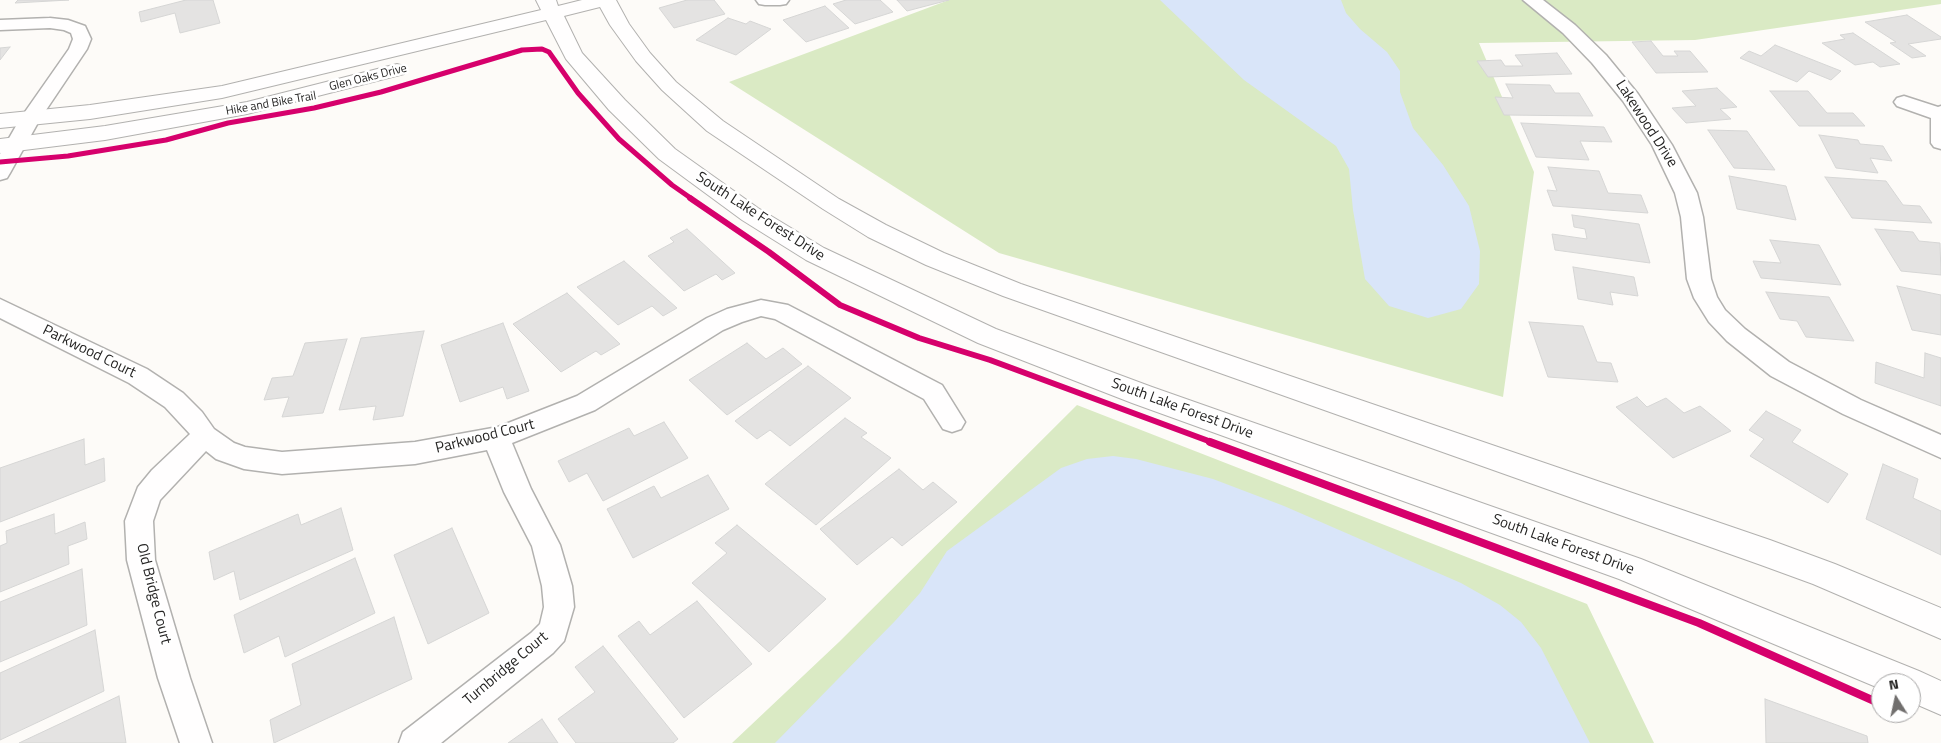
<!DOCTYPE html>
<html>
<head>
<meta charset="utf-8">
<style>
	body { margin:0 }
	#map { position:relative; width:1941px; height:743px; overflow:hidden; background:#fdfbf8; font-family:"Titillium Web",sans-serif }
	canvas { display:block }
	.north { position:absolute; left:1871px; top:673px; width:50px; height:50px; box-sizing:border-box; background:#fff; border:1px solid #a8a7a7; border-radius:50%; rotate:350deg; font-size:14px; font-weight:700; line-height:20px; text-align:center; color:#252423 }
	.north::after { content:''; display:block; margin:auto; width:18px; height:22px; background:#716f6e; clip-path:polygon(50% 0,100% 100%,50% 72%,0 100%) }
</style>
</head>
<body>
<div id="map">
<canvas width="1941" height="743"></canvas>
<div class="north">N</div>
</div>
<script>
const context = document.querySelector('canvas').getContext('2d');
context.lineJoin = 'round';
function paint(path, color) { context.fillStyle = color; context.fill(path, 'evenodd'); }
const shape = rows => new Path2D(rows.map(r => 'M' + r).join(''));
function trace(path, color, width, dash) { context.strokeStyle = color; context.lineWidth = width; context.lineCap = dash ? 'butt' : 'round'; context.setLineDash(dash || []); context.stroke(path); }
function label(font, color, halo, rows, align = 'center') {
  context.font = font + ' "Titillium Web",sans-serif'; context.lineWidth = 5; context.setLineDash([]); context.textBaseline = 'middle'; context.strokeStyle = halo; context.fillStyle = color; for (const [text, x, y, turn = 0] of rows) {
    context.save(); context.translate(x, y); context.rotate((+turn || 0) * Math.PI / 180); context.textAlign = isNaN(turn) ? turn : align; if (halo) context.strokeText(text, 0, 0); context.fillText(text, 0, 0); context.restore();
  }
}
paint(shape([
	[949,0,1941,0,1941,4,1695,40,1479,43,1534,172,1503,397,999,253,729,82],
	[1077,405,1587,604,1654,743,732,743,839,642]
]), '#daeac4');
paint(shape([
	[1160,0,1341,0,1346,13,1360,29,1387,52,1400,71,1400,92,1413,128,1443,165,1469,206,1480,251,1479,284,1461,309,1428,318,1389,306,1365,279,1353,210,1349,169,1336,146,1244,80],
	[1113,456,1136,459,1213,479,1284,506,1461,583,1500,605,1521,622,1541,648,1590,743,775,743,895,621,920,593,947,551,1061,468,1087,459]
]), '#d9e5f9');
const building = shape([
	[18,0,69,0,15,3,18,0],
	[186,0,213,0,220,23,180,33,175,13,141,22,139,12,186,0],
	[687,0,714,0,725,14,674,28,659,8,687,0],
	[846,0,880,0,893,12,855,24,833,4,846,0],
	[897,0,949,0,907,11,897,0],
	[825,6,849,28,806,42,783,20,825,6],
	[1907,15,1941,37,1941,39,1908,44,1926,56,1912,58,1890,43,1896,42,1865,22,1907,15],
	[728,18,746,24,750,21,771,29,736,55,696,40,728,18],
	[1853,33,1900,64,1880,67,1873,62,1855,65,1822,43,1845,39,1840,35,1853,33],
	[1651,41,1663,56,1678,56,1674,51,1690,51,1708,72,1656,73,1632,42,1651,41],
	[1775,45,1841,71,1831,80,1809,71,1797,82,1740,58,1749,51,1761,56,1775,45],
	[10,47,0,60,0,48,10,47],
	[1557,53,1572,74,1488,77,1477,61,1501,60,1505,66,1523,66,1515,55,1557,53],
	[1506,84,1550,85,1555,93,1579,93,1593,116,1504,115,1495,97,1513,98,1506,84],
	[1717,88,1737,107,1720,109,1731,119,1686,123,1672,108,1696,106,1682,91,1717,88],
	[1770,91,1808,91,1827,113,1853,113,1865,126,1799,126,1770,91],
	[1521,123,1604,127,1612,142,1580,141,1589,160,1536,157,1521,123],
	[1708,130,1747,131,1775,170,1734,168,1708,130],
	[1819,135,1858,140,1860,144,1883,146,1892,161,1870,158,1878,173,1836,168,1819,135],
	[1548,167,1599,171,1608,193,1641,195,1648,213,1553,206,1547,190,1557,191,1548,167],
	[1729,176,1786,186,1796,220,1737,209,1729,176],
	[1825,177,1886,181,1903,205,1920,206,1932,223,1852,218,1825,177],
	[1572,215,1639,224,1650,263,1555,250,1552,234,1587,239,1585,229,1574,227,1572,215],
	[687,229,735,273,722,280,716,274,684,291,648,256,674,242,670,238,687,229],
	[1875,229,1913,232,1919,241,1940,243,1941,275,1901,271,1875,229],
	[1770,240,1819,245,1841,285,1761,278,1753,261,1781,263,1770,240],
	[624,261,677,308,663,316,652,306,618,325,577,287,624,261],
	[1573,267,1634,277,1638,296,1610,292,1613,305,1578,299,1573,267],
	[1897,286,1941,295,1941,335,1912,330,1897,286],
	[1766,292,1829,297,1854,341,1806,337,1797,321,1780,319,1766,292],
	[567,293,620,344,601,355,596,351,561,372,513,324,567,293],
	[1529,322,1583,326,1597,362,1611,363,1618,382,1548,377,1529,322],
	[503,323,529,391,507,399,503,387,460,402,441,345,503,323],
	[424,331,403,416,373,420,376,406,339,410,361,338,424,331],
	[347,339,323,413,282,417,289,397,264,400,272,378,293,376,305,343,347,339],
	[747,343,766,359,783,348,802,364,727,415,689,380,747,343],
	[1925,353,1941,358,1941,406,1875,383,1876,362,1924,378,1925,353],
	[808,366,851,398,790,446,770,430,757,439,735,421,808,366],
	[1637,397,1647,407,1666,398,1684,413,1700,406,1731,431,1673,458,1616,407,1637,397],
	[1766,411,1801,430,1792,442,1848,474,1828,503,1750,456,1764,439,1749,430,1766,411],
	[845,418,867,433,861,437,891,458,816,525,765,484,845,418],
	[664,422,688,458,603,501,587,473,569,482,558,461,629,428,634,436,664,422],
	[84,439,85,465,104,458,105,481,0,522,0,468,84,439],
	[1883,464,1918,479,1913,498,1941,511,1941,555,1866,519,1883,464],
	[899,469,923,490,933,482,957,502,902,546,892,537,857,565,820,529,899,469],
	[708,475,729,509,633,558,607,509,654,486,661,498,708,475],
	[341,508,353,550,240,600,234,571,214,580,209,552,298,514,301,525,341,508],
	[54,514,55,534,85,522,87,539,68,546,69,564,0,592,0,546,7,543,6,531,54,514],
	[737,525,826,599,769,652,692,583,727,553,715,543,737,525],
	[452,528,489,613,428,644,394,555,452,528],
	[355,558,375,613,285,657,279,636,244,653,234,615,355,558],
	[82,569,87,625,0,662,0,602,82,569],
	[697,601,752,664,684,718,618,636,639,621,650,635,697,601],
	[394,617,412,679,274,743,270,720,301,705,292,664,394,617],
	[95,630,104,691,0,740,0,673,95,630],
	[603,646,678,739,673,743,576,743,558,719,595,692,575,667,603,646],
	[119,696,126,743,19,743,119,696],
	[1765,699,1867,736,1868,743,1766,743,1765,699],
	[542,719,558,743,508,743,542,719]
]);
paint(building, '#e4e3e2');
trace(building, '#d6d6d5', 1);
const street = shape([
	[756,0,789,0,786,4,780,5,765,5,759,4,756,0],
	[1523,0,1543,0,1575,25,1606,55,1638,94,1672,145,1697,193,1703,217,1711,279,1717,297,1725,310,1745,329,1789,362,1861,400,1941,435,1941,458,1843,414,1771,376,1727,341,1709,322,1694,298,1687,279,1681,217,1675,193,1652,145,1623,101,1592,63,1563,33,1523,0],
	[50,18,68,20,85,26,91,39,87,49,40,119,10,173,7,178,0,180,0,154,20,119,69,49,73,39,71,33,64,30,50,28,0,30,0,20,50,18],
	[1904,96,1938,107,1941,106,1941,149,1934,147,1931,143,1931,118,1897,106,1894,102,1897,98,1904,96],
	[0,299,147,369,183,393,202,412,214,429,234,443,245,447,282,452,415,442,498,427,577,396,707,318,727,309,761,300,788,305,942,385,965,422,961,429,952,432,943,429,924,399,775,319,761,316,742,322,723,330,595,410,512,443,531,489,560,545,572,586,574,607,564,641,553,653,441,743,399,743,403,732,531,633,540,624,544,607,542,586,532,546,504,492,487,450,415,464,282,474,244,469,216,459,206,451,160,500,153,521,155,560,190,678,212,743,180,743,158,678,127,560,125,521,138,487,152,470,190,434,165,407,129,383,0,318,0,299]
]);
const secondary = shape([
	[536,0,556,0,558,6,582,0,616,0,629,24,650,53,676,82,723,121,839,199,886,225,944,253,1021,284,1770,540,1835,564,1941,608,1941,639,1813,584,1761,565,1003,296,926,265,868,237,823,209,707,131,662,90,636,61,610,25,600,7,564,16,582,53,625,100,675,149,758,208,824,248,996,329,1152,387,1641,559,1919,671,1941,681,1941,715,1911,702,1911,683,1881,683,1881,689,1619,579,1132,403,978,343,806,260,742,220,659,159,609,110,566,59,546,20,222,98,90,119,0,128,0,114,90,105,222,86,541,10,536,0],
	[397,64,404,66,407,70,404,74,247,114,105,140,0,153,0,139,105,126,247,102,397,64]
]);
trace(street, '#b2b1af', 3);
trace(secondary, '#b2b1af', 2);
paint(street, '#fffefe');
paint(secondary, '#fffefe');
trace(shape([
	[0,162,68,156,166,140,228,123,314,108,381,92,522,50,542,49,549,52,578,93,619,139,672,185,692,199]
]), '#d6006c', 5);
trace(shape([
	[690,198,769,252,840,305,919,338,990,360,1214,443]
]), '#d6006c', 6);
trace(shape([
	[1210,442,1699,623,1881,704]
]), '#d6006c', 8);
label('12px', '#252423', '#fff', [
	["Glen Oaks Drive",368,78,-14],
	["Hike and Bike Trail",271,104,-10]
]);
label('15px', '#252423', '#fff', [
	["Lakewood Drive",1646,124,57],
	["South Lake Forest Drive",760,217,33],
	["Parkwood Court",89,352,26],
	["South Lake Forest Drive",1182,409,20],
	["Parkwood Court",485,437,-14],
	["South Lake Forest Drive",1563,545,20],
	["Old Bridge Court",153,594,76],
	["Turnbridge Court",506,669,-40]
]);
</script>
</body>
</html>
